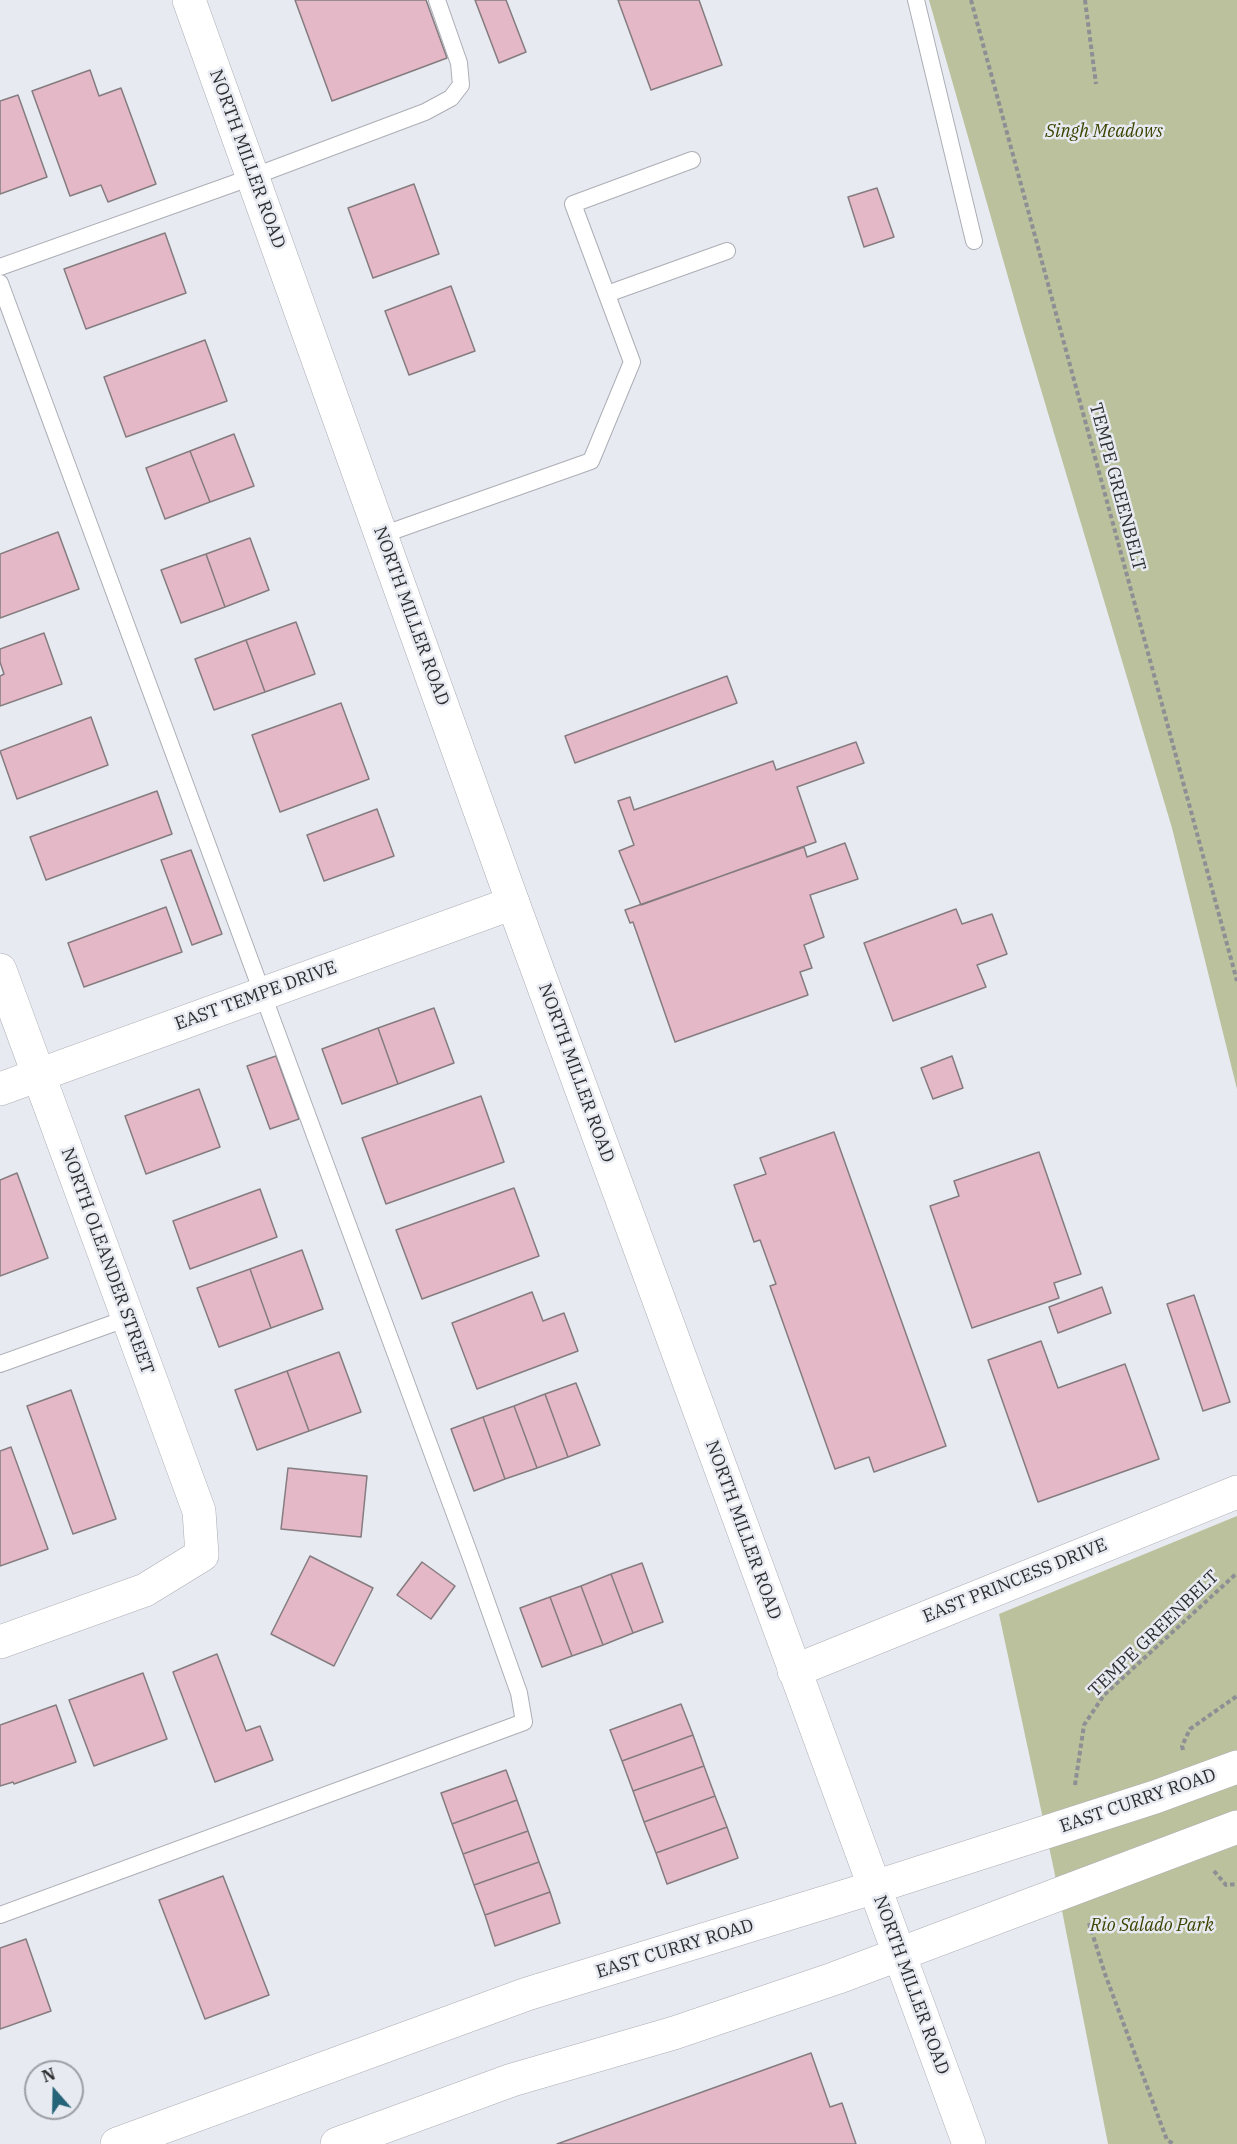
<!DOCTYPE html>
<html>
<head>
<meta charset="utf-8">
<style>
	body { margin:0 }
	#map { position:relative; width:1237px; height:2144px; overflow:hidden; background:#e7eaf1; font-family:"IBM Plex Serif",serif }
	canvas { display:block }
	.north { position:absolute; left:24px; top:2060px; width:60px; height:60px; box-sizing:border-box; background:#e7eaf1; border:2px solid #9d9fa4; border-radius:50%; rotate:340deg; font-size:16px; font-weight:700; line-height:24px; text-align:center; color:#2d2e30 }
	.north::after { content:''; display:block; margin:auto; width:21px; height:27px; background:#256379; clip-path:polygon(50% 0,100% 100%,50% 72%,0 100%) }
</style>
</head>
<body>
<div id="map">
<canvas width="1237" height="2144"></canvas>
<div class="north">N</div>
</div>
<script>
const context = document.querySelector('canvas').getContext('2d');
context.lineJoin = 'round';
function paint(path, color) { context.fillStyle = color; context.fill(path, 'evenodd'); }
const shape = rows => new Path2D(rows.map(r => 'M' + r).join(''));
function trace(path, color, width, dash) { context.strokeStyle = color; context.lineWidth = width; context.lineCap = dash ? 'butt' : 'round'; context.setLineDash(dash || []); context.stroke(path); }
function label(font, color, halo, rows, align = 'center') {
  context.font = font + ' "IBM Plex Serif",serif'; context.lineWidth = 5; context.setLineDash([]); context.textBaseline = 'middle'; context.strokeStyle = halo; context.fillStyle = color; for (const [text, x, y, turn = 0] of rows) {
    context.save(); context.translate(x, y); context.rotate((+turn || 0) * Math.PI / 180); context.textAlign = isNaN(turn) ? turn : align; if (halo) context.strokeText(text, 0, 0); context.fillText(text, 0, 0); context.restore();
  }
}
paint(shape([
	[929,0,1237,0,1237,1089,1172,828,1022,326],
	[1237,1516,1237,2144,1108,2144,1054,1870,999,1614]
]), '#bac19c');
const building = shape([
	[295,0,426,0,447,58,332,101,295,0],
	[475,0,506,0,526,52,499,63,475,0],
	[618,0,699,0,722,65,651,90,618,0],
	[90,70,99,96,121,88,156,184,108,202,101,185,70,196,32,91,90,70],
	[18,95,47,177,0,194,0,101,18,95],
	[414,184,439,254,373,278,348,208,414,184],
	[877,188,894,237,864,247,848,197,877,188],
	[165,233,186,293,86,329,64,269,165,233],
	[451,286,475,351,409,375,385,311,451,286],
	[205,340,227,401,126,437,104,377,205,340],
	[234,434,254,486,210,502,190,451,234,434],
	[190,451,210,502,165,519,146,468,190,451],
	[58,532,79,589,0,618,0,554,58,532],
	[250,538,269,590,225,607,206,554,250,538],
	[206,554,225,607,181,623,161,570,206,554],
	[296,622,315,674,265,692,246,640,296,622],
	[44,633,62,684,0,706,0,676,4,674,0,662,0,649,44,633],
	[246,640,265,692,214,710,195,659,246,640],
	[727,676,737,703,575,763,565,736,727,676],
	[341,703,369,779,280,812,252,735,341,703],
	[91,717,108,765,17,799,0,751,91,717],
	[856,742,864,763,797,787,816,842,641,905,619,851,634,845,618,801,630,797,634,810,773,761,776,770,856,742],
	[157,791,172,834,46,880,30,837,157,791],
	[377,809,394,856,324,881,307,835,377,809],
	[845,843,858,879,810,895,824,937,804,945,812,968,800,972,808,995,675,1042,633,922,630,923,625,910,804,847,807,857,845,843],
	[191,850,222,934,192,945,161,860,191,850],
	[166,907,182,952,84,987,68,943,166,907],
	[956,909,962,924,992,914,1007,954,977,965,986,987,893,1021,864,943,956,909],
	[434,1008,454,1063,398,1084,378,1028,434,1008],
	[378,1028,398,1084,342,1104,322,1049,378,1028],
	[276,1056,299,1119,270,1129,247,1066,276,1056],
	[952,1056,963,1088,933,1099,921,1068,952,1056],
	[199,1089,220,1147,146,1174,125,1116,199,1089],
	[481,1096,504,1162,386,1204,362,1138,481,1096],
	[834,1132,946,1446,874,1472,869,1457,835,1469,770,1286,776,1284,760,1240,754,1242,734,1185,766,1174,760,1158,834,1132],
	[1039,1152,1081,1274,1054,1283,1059,1298,972,1328,930,1206,959,1196,954,1181,1039,1152],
	[17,1173,48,1258,0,1276,0,1180,17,1173],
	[514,1188,539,1256,422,1299,396,1230,514,1188],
	[260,1189,277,1237,190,1269,173,1221,260,1189],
	[302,1250,323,1309,271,1328,250,1269,302,1250],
	[250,1269,271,1328,219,1347,197,1288,250,1269],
	[1102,1287,1111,1313,1058,1333,1049,1307,1102,1287],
	[532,1292,543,1321,564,1313,578,1351,477,1389,452,1323,532,1292],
	[1194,1295,1230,1402,1203,1411,1167,1304,1194,1295],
	[1041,1341,1058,1388,1125,1364,1159,1459,1038,1502,988,1360,1041,1341],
	[339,1352,361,1412,309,1431,287,1371,339,1352],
	[287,1371,309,1431,257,1450,235,1390,287,1371],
	[576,1383,600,1445,568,1457,545,1394,576,1383],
	[71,1390,116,1519,73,1534,27,1406,71,1390],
	[545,1394,568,1457,537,1468,514,1406,545,1394],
	[514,1406,537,1468,505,1479,483,1417,514,1406],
	[483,1417,505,1479,474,1491,451,1429,483,1417],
	[11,1447,48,1549,0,1566,0,1451,11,1447],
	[288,1468,367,1476,361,1537,281,1529,288,1468],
	[310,1556,373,1588,334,1666,271,1634,310,1556],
	[422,1562,455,1586,431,1619,397,1595,422,1562],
	[642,1563,663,1622,633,1633,611,1574,642,1563],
	[611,1574,633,1633,603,1645,581,1586,611,1574],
	[581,1586,603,1645,572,1656,550,1597,581,1586],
	[550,1597,572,1656,542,1667,520,1608,550,1597],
	[217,1654,246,1731,260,1726,273,1760,215,1782,173,1672,217,1654],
	[143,1673,167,1739,94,1766,69,1700,143,1673],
	[681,1704,693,1735,622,1761,610,1730,681,1704],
	[56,1705,76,1762,14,1784,13,1782,0,1786,0,1725,56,1705],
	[693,1735,704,1766,633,1791,622,1761,693,1735],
	[704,1766,715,1796,644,1822,633,1791,704,1766],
	[506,1770,517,1800,452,1824,441,1793,506,1770],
	[715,1796,727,1827,656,1853,644,1822,715,1796],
	[517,1800,528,1831,463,1854,452,1824,517,1800],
	[727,1827,738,1858,667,1884,656,1853,727,1827],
	[528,1831,539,1862,474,1885,463,1854,528,1831],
	[539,1862,550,1892,485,1915,474,1885,539,1862],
	[223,1876,269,1995,205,2019,159,1900,223,1876],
	[550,1892,560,1923,495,1946,485,1915,550,1892],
	[26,1939,51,2011,0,2029,0,1948,26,1939],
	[811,2053,830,2107,842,2103,856,2144,557,2144,811,2053]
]);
paint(building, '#e5b8c8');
trace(building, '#847c7f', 1.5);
const lane = shape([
	[916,0,974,241],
	[0,267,252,177,425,112,451,98,461,85,459,63,437,0],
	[0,283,471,1558,519,1693,524,1722,0,1915],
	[607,294,727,251],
	[382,535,591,461,632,362,573,204,692,160],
	[0,1364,128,1318]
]);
const street = shape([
	[0,970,199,1511,202,1555,145,1590,0,1642],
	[0,1089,513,903],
	[794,1671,1237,1492]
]);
const secondary = shape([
	[189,0,513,903,969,2144]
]);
const primary = shape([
	[117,2144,527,1994,875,1887,1155,1797,1237,1767],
	[337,2144,512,2080,674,2033,836,1978,1237,1827]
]);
trace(lane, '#acaeb5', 18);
trace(street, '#acaeb5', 34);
trace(secondary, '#acaeb5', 34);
trace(primary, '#acaeb5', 34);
trace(shape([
	[971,0,1237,981],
	[1085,0,1096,84],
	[1183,1750,1182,1746,1190,1729,1237,1696],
	[1075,1785,1084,1725,1104,1695,1237,1573],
	[1214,1871,1226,1885,1237,1884],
	[1089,1923,1105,1974,1167,2140,1174,2144]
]), '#8d8f94', 4, [4.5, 3]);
trace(lane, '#fff', 16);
trace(street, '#fff', 33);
trace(secondary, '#fff', 33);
trace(primary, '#fff', 33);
label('italic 18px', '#3d4400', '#e7eaf1', [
	["Singh Meadows",1104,132],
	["Rio Salado Park",1152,1926]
]);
label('18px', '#2d2e30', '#e7eaf1', [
	["NORTH MILLER ROAD",247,159,70],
	["TEMPE GREENBELT",1117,487,75],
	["NORTH MILLER ROAD",411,616,70],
	["EAST TEMPE DRIVE",256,996,-20],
	["NORTH MILLER ROAD",576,1073,70],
	["NORTH OLEANDER STREET",107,1261,70],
	["NORTH MILLER ROAD",743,1530,70],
	["EAST PRINCESS DRIVE",1015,1581,-22],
	["TEMPE GREENBELT",1154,1634,-44],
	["EAST CURRY ROAD",1138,1801,-19],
	["EAST CURRY ROAD",675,1949,-17],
	["NORTH MILLER ROAD",911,1985,70]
]);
</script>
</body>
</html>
